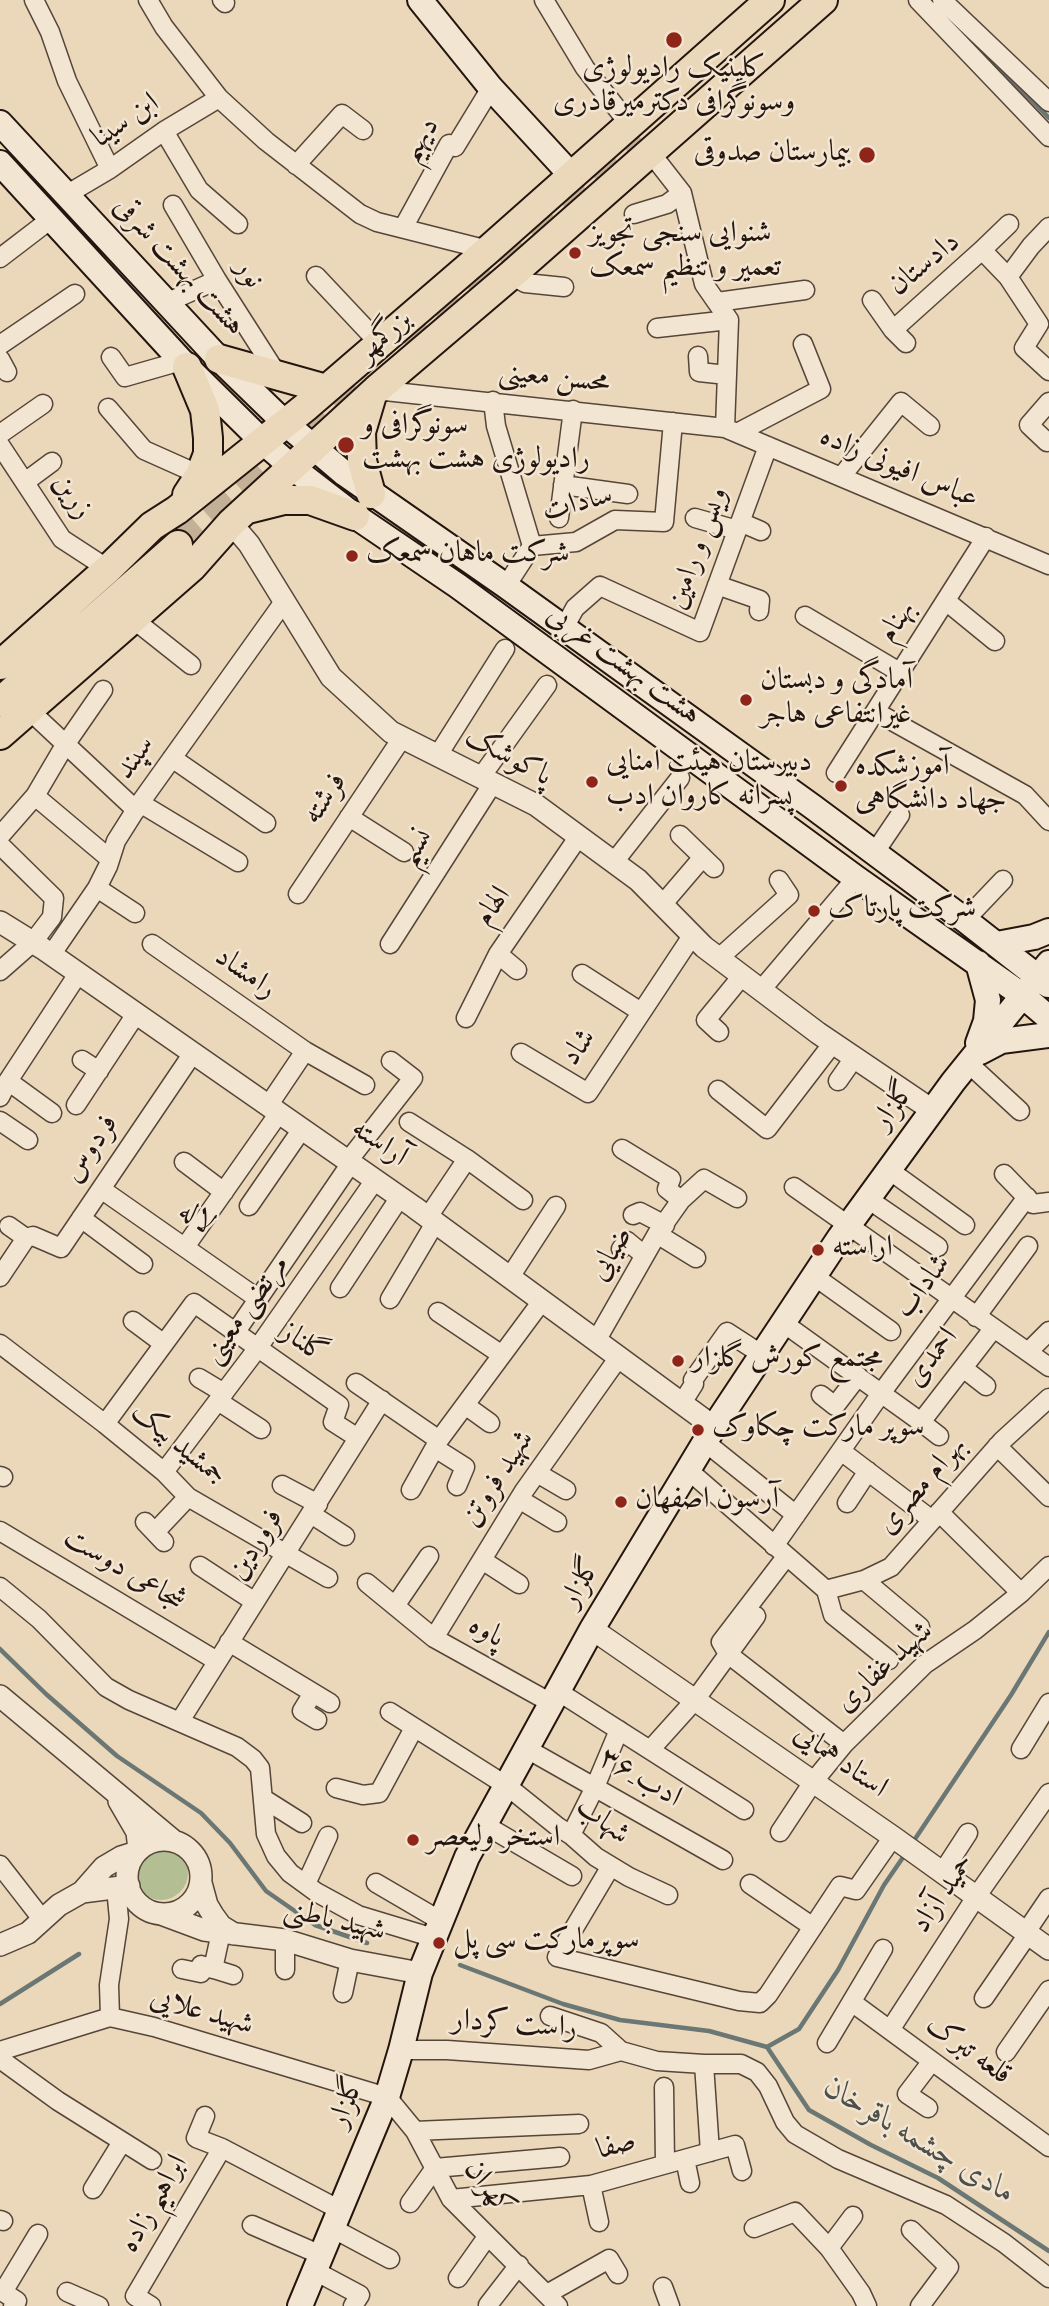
<!DOCTYPE html>
<html>
<head>
<meta charset="utf-8">
<style>
	body { margin:0 }
	canvas { display:block; background:#ebd7b9 }
</style>
</head>
<body>
<canvas width="1049" height="2306"></canvas>
<script>
const context = document.querySelector('canvas').getContext('2d');
context.lineJoin = 'round';
function paint(path, color) { context.fillStyle = color; context.fill(path, 'evenodd'); }
const shape = rows => new Path2D(rows.map(r => 'M' + r).join(''));
function trace(path, color, width, dash) { context.strokeStyle = color; context.lineWidth = width; context.lineCap = dash ? 'butt' : 'round'; context.setLineDash(dash || []); context.stroke(path); }
function label(font, color, halo, rows, align = 'center') {
  context.font = font + ' "Sorts Mill Goudy",Amiri,serif'; context.lineWidth = 5; context.setLineDash([]); context.textBaseline = 'middle'; context.strokeStyle = halo; context.fillStyle = color; for (const [text, x, y, turn = 0] of rows) {
    context.save(); context.translate(x, y); context.rotate((+turn || 0) * Math.PI / 180); context.textAlign = isNaN(turn) ? turn : align; if (halo) context.strokeText(text, 0, 0); context.fillText(text, 0, 0); context.restore();
  }
}
paint(shape([
	'134 1873a27 27 0 1 1 54 0a27 27 0 1 1-54 0Z'
]), '#b3bf92');
trace(shape([
	[968,37,1049,118],
	[0,1649,46,1694,117,1756,201,1813,230,1843,266,1891,315,1925,367,1943],
	[913,1842,1011,1695,1049,1632],
	[460,1965,563,2004,620,2020,709,2031,767,2047,809,2110,871,2145,938,2178,1049,2251],
	[0,2004,79,1954],
	[767,2047,799,2029,838,1970,884,1885,906,1853]
]), '#6b7774', 4.5);
trace(shape([
	[407,346,643,141],
	[178,545,368,380]
]), '#c3b097', 28, [28, 14]);
const minor = shape([
	[34,0,50,32,67,81,110,169],
	[148,0,164,27,219,98,266,141,360,214,377,222,488,250],
	[222,0,225,3],
	[544,0,585,68,630,125],
	[918,0,1049,137],
	[942,0,1049,102],
	[164,131,199,190,238,224],
	[650,152,682,193,704,284,729,320,725,428],
	[296,165,342,114,363,130],
	[66,195,110,169,164,131,219,98],
	[173,205,217,280,277,374],
	[634,214,667,204,682,193],
	[403,228,449,144,455,147,491,88],
	[982,250,1009,224],
	[0,258,51,219],
	[511,275,525,283,564,287],
	[316,276,379,343],
	[1008,277,1031,246,1049,227],
	[872,300,893,330,906,343],
	[717,302,805,290],
	[166,303,217,280],
	[657,328,729,320],
	[893,330,982,250,1008,277,1039,324,1024,348,1049,371],
	[0,345,75,294],
	[698,356,699,372,727,375],
	[111,357,125,377,181,361],
	[0,359,7,372],
	[376,390,725,428,1049,565],
	[493,401,496,426,532,546,506,586],
	[108,408,144,450,200,475],
	[737,433,821,389,803,344],
	[0,434,43,404],
	[1047,442,1029,425,1049,402],
	[0,445,62,539,108,569],
	[841,477,901,402,930,426],
	[25,482,52,462],
	[563,485,628,494],
	[559,518,573,410],
	[695,518,737,530],
	[740,522,761,531],
	[532,546,576,542,615,520,664,522,673,422],
	[717,585,760,600,759,611],
	[946,601,995,641],
	[805,616,901,673],
	[133,619,191,665],
	[564,628,575,608,600,586,700,632,768,446],
	[29,710,136,810],
	[876,712,1025,795,1049,821],
	[438,755,505,649],
	[172,758,266,823],
	[836,773,986,537],
	[481,777,547,685],
	[35,796,110,859],
	[140,803,238,862],
	[349,817,404,852],
	[680,835,714,868],
	[0,836,35,796,65,745,103,690],
	[0,845,54,898,52,917,33,942,0,971],
	[875,852,900,815],
	[614,862,680,778],
	[97,888,135,913],
	[298,894,402,738],
	[662,905,703,857],
	[965,920,1003,880],
	[152,944,305,1051,365,1085],
	[390,944,493,783],
	[498,954,517,970],
	[51,955,97,888,108,866,116,841,140,803,283,603],
	[719,958,789,895,779,880],
	[582,974,641,1012],
	[761,990,856,878],
	[466,1018,498,954,579,836],
	[719,1032,706,1020,742,976],
	[521,1053,588,1093,692,936],
	[82,1060,99,1071],
	[968,1063,1020,1111],
	[8,1081,52,1113],
	[838,1081,854,1058],
	[718,1090,767,1129,833,1043],
	[0,1097,8,1081,78,974],
	[76,1105,136,1014],
	[268,1106,305,1051],
	[0,1121,28,1140],
	[409,1122,467,1159,523,1200],
	[622,1149,671,1179,667,1189,681,1200],
	[348,1161,413,1078,391,1061],
	[184,1162,224,1192],
	[889,1170,965,1225],
	[1004,1174,1033,1204,1049,1202],
	[794,1187,1049,1367],
	[101,1189,257,1298],
	[868,1199,938,1247],
	[249,1206,302,1129],
	[633,1215,640,1212,665,1225],
	[428,1217,467,1159],
	[81,1218,143,1264],
	[9,1226,26,1238,33,1236,61,1248,193,1053],
	[657,1234,696,1258],
	[185,1247,279,1113],
	[621,1249,627,1241,644,1255],
	[814,1276,891,1331],
	[0,1277,26,1238],
	[510,1277,556,1206],
	[340,1288,400,1197],
	[390,1299,435,1223],
	[438,1312,502,1355],
	[976,1317,1028,1246],
	[133,1321,164,1344],
	[782,1322,921,1422,993,1329],
	[235,1333,351,1163],
	[596,1341,657,1234,681,1200,704,1179,737,1198],
	[0,1344,105,1424,164,1472,188,1497,328,1578],
	[1028,1352,1049,1331],
	[963,1368,986,1386],
	[199,1378,224,1393],
	[356,1383,439,1440],
	[821,1395,835,1406,858,1376],
	[218,1401,261,1429],
	[682,1403,694,1384,693,1380,727,1332,761,1354],
	[465,1405,490,1423],
	[921,1422,939,1436],
	[105,1424,194,1303,339,1405,333,1422,358,1438],
	[705,1442,796,1515],
	[997,1446,1049,1497],
	[435,1448,465,1467,457,1486],
	[841,1451,932,1520],
	[688,1470,826,1590],
	[164,1472,257,1349,375,1180],
	[537,1473,566,1490],
	[0,1476,3,1477],
	[282,1485,318,1504],
	[411,1490,439,1440,542,1301],
	[519,1499,557,1522],
	[847,1503,868,1471],
	[939,1512,1021,1593],
	[311,1514,345,1536],
	[145,1522,164,1542],
	[0,1531,217,1661],
	[156,1531,188,1497],
	[774,1546,882,1392,1027,1197],
	[786,1557,721,1642,728,1654,844,1744],
	[482,1560,519,1584],
	[200,1566,255,1602],
	[864,1580,920,1627],
	[367,1583,434,1638,553,1704],
	[0,1587,39,1619,106,1687,129,1700,237,1747,253,1759,260,1768,266,1834,276,1856,290,1873,316,1892,358,1915,434,1938],
	[826,1590,864,1580,891,1567,1002,1441,1049,1398],
	[826,1590,833,1615,889,1660],
	[395,1606,429,1556],
	[434,1638,524,1491,619,1357],
	[229,1642,330,1703],
	[559,1692,744,1810],
	[313,1693,302,1711,317,1720],
	[390,1712,507,1786,558,1827,571,1835,596,1857,629,1877,668,1895],
	[180,1721,382,1400],
	[527,1749,723,1860],
	[1021,1749,1049,1703],
	[650,1750,695,1700,756,1616],
	[336,1788,363,1795,379,1793,414,1728],
	[264,1799,302,1823],
	[485,1825,572,1876],
	[780,1832,813,1782,844,1744,925,1664,975,1630,1021,1593,1049,1566],
	[571,1835,595,1787,619,1730],
	[0,1865,42,1919],
	[611,1866,557,1957,739,2001,760,2003,768,1995,840,1886,856,1890,893,1837],
	[942,1873,968,1833],
	[376,1883,441,1921],
	[306,1884,328,1836],
	[750,1884,813,1927],
	[1026,1932,1049,1898],
	[182,1969,201,1973,201,1965,233,1975],
	[213,1969,221,1932],
	[285,1970,285,1940],
	[343,1993,350,1960],
	[984,1998,1028,1934],
	[853,2003,1049,2147],
	[550,2016,601,2033,621,2051,657,2061,704,2064,741,2064,757,2072,768,2086,785,2122,795,2134,838,2159,946,2205,1004,2243,1049,2278],
	[110,2017,109,1985,119,1919,116,1888],
	[890,2030,976,1897,1049,1793],
	[827,2043,883,1949],
	[401,2050,447,2050,589,2060,621,2051],
	[0,2051,110,2017,154,2027,387,2097,415,2131,451,2199,558,2306],
	[1006,2052,1049,1990],
	[0,2059,58,2101,152,2160],
	[704,2064,710,2152],
	[664,2087,665,2163],
	[928,2108,907,2094,932,2061],
	[205,2116,196,2138,222,2148],
	[415,2131,579,2124],
	[685,2159,690,2183],
	[591,2185,599,2222],
	[93,2189,122,2142],
	[451,2199,591,2185,735,2145,742,2171],
	[410,2203,435,2168,560,2157],
	[0,2220,3,2221],
	[252,2225,321,2255],
	[332,2228,390,2259],
	[754,2228,795,2212,829,2248,861,2293,867,2306],
	[911,2230,949,2267,920,2306],
	[829,2248,853,2216],
	[315,2271,360,2295,353,2306],
	[458,2278,487,2237],
	[663,2287,670,2306],
	[0,2290,17,2301,13,2306],
	[3,2292,38,2234],
	[67,2292,99,2306],
	[547,2294,609,2259,618,2274],
	[488,2305,519,2265],
	[151,2306,135,2296,222,2148,340,2210]
]);
const tertiary = shape([
	[231,523,249,544,331,677,391,732,536,805,638,880,704,947,818,1033,932,1110],
	[0,922,42,948,414,1207,714,1427],
	[592,1629,893,1837,1049,1949],
	[0,1696,175,1842],
	[119,1801,137,1832,139,1850],
	'127 1877a37 37 0 1 1 74 0a37 37 0 1 1-74 0Z',
	[201,1883,207,1905,213,1915,221,1926,234,1934],
	[82,1892,104,1867,121,1857,137,1852],
	[161,1914,204,1930,285,1940,350,1960,420,1973],
	[0,1945,28,1933,59,1905,82,1892,129,1886]
]);
const secondary = shape([
	[420,0,491,88,572,176],
	[0,123,219,359,285,423,345,474,506,586,813,807,965,920,1048,985],
	[0,163,187,367,262,441,293,468,355,516,458,586,856,878,1022,995,1049,1018],
	[997,944,1034,937,1049,931],
	[978,963,988,1000,986,1021,978,1043],
	[980,1052,1001,1041,1049,1035],
	[300,2306,387,2097,401,2050,420,1973,467,1857,592,1629,714,1427,840,1237,953,1082,1049,963]
]);
const primary = shape([
	[219,359,326,389],
	[187,367,205,410,208,438,208,454,200,475,187,495],
	[371,494,362,461,361,432,372,395],
	[248,509,284,500,310,500,355,516],
	[0,665,108,569,152,526,177,510,307,406,488,250,770,0],
	[0,702,178,545],
	[0,735,192,567,231,523,376,390,511,275,823,0]
]);
trace(minor, '#56463a', 21);
trace(tertiary, '#56463a', 24);
trace(secondary, '#24160f', 28);
trace(primary, '#24160f', 32);
trace(minor, '#f2e5d2', 18);
trace(tertiary, '#f2e5d2', 21);
trace(secondary, '#f2e5d2', 24);
trace(primary, '#ebd7b9', 28);
for (const [x, y, r, color] of [
	[674,40,9,"#8f2418"],
	[867,155,9,"#8f2418"],
	[575,253,7,"#8f2418"],
	[346,445,9,"#8f2418"],
	[352,556,7,"#8f2418"],
	[746,700,7,"#8f2418"],
	[592,782,7,"#8f2418"],
	[841,786,7,"#8f2418"],
	[814,911,7,"#8f2418"],
	[818,1250,7,"#8f2418"],
	[678,1361,7,"#8f2418"],
	[698,1430,7,"#8f2418"],
	[621,1502,7,"#8f2418"],
	[413,1840,7,"#8f2418"],
	[439,1943,7,"#8f2418"]
]) { const dot = new Path2D(); dot.arc(x, y, r, 0, 2 * Math.PI); context.fillStyle = color; context.fill(dot); trace(dot, '#f2e5d2', 2.5); }
label('30px', '#24160f', '#f2e5d2', [
	["کلینیک رادیولوژی",674,71,"center"],
	["وسونوگرافی دکترمیرقادری",674,105,"center"],
	["بیمارستان صدوقی",851,155,"right"],
	["شنوایی سنجی تجویز",589,236],
	["تعمیر و تنظیم سمعک",589,270],
	["سونوگرافی و",362,428],
	["رادیولوژی هشت بهشت",362,462],
	["شرکت ماهان سمعک",366,556],
	["آمادگی و دبستان",760,683],
	["غیرانتفاعی هاجر",760,717],
	["دبیرستان هیئت امنایی",606,765],
	["پسرانه کاروان ادب",606,799],
	["آموزشکده",855,769],
	["جهاد دانشگاهی",855,803],
	["شرکت پارتاک",828,911],
	["اراسته",832,1250],
	["مجتمع کورش گلزار",692,1361],
	["سوپر مارکت چکاوک",712,1430],
	["آرسون اصفهان",635,1502],
	["استخر ولیعصر",427,1840],
	["سوپرمارکت سی پل",453,1943]
], 'left');
label('30px', '#24160f', '#f2e5d2', [
	["ابن سینا",127,123,-34],
	["دیهیم",422,141,-56],
	["دادستان",926,266,-39],
	["هشت بهشت شرقی",177,268,47],
	["نور",247,275,58],
	["بزرگمهر",386,338,-41],
	["محسن معینی",554,380,6],
	["عباس افیونی زاده",898,470,23],
	["زرین",70,498,55],
	["سادات",578,506,-15],
	["ویس و رامین",700,549,-70],
	["بهنام",899,623,-58],
	["هشت بهشت غربی",622,667,36],
	["سپند",137,759,-55],
	["پاکوشک",507,759,28],
	["فرشته",327,800,-56],
	["نسیم",418,849,-57],
	["الهام",495,908,-55],
	["رامشاد",244,975,35],
	["شاد",581,1049,-54],
	["گلزار",896,1107,-54],
	["آراسته",378,1145,35],
	["فردوس",93,1150,-56],
	["لاله",195,1220,35],
	["ضیایی",613,1255,-60],
	["شاداب",925,1288,-53],
	["مرتضی معینی",248,1311,-54],
	["گلناز",302,1345,35],
	["احمدی",934,1359,-52],
	["جمشید بیک",177,1446,39],
	["شهید فروتن",500,1480,-57],
	["بهرام مصری",924,1487,-49],
	["فروردین",258,1546,-58],
	["شجاعی دوست",123,1572,31],
	["گلزار",583,1584,-60],
	["پاوه",485,1634,29],
	["شهید غفاری",886,1669,-42],
	["استاد همایی",839,1763,35],
	["۳۶_ادب",639,1780,30],
	["شهاب",601,1823,36],
	["حمید آزاد",945,1895,-56],
	["شهید باطنی",334,1923,13],
	["شهید علایی",201,2014,16],
	["راست کردار",514,2027,4],
	["قلعه تبرک",967,2052,36],
	["گلزار",349,2103,-69],
	["صفا",617,2148,-17],
	["کهران",487,2190,52],
	["ابراهیم زاده",156,2205,-60]
]);
label('italic 32px', '#4d4f4a', '#f2e5d2', [
	["مادی چشمه باقرخان",918,2143,31]
]);
</script>
</body>
</html>
